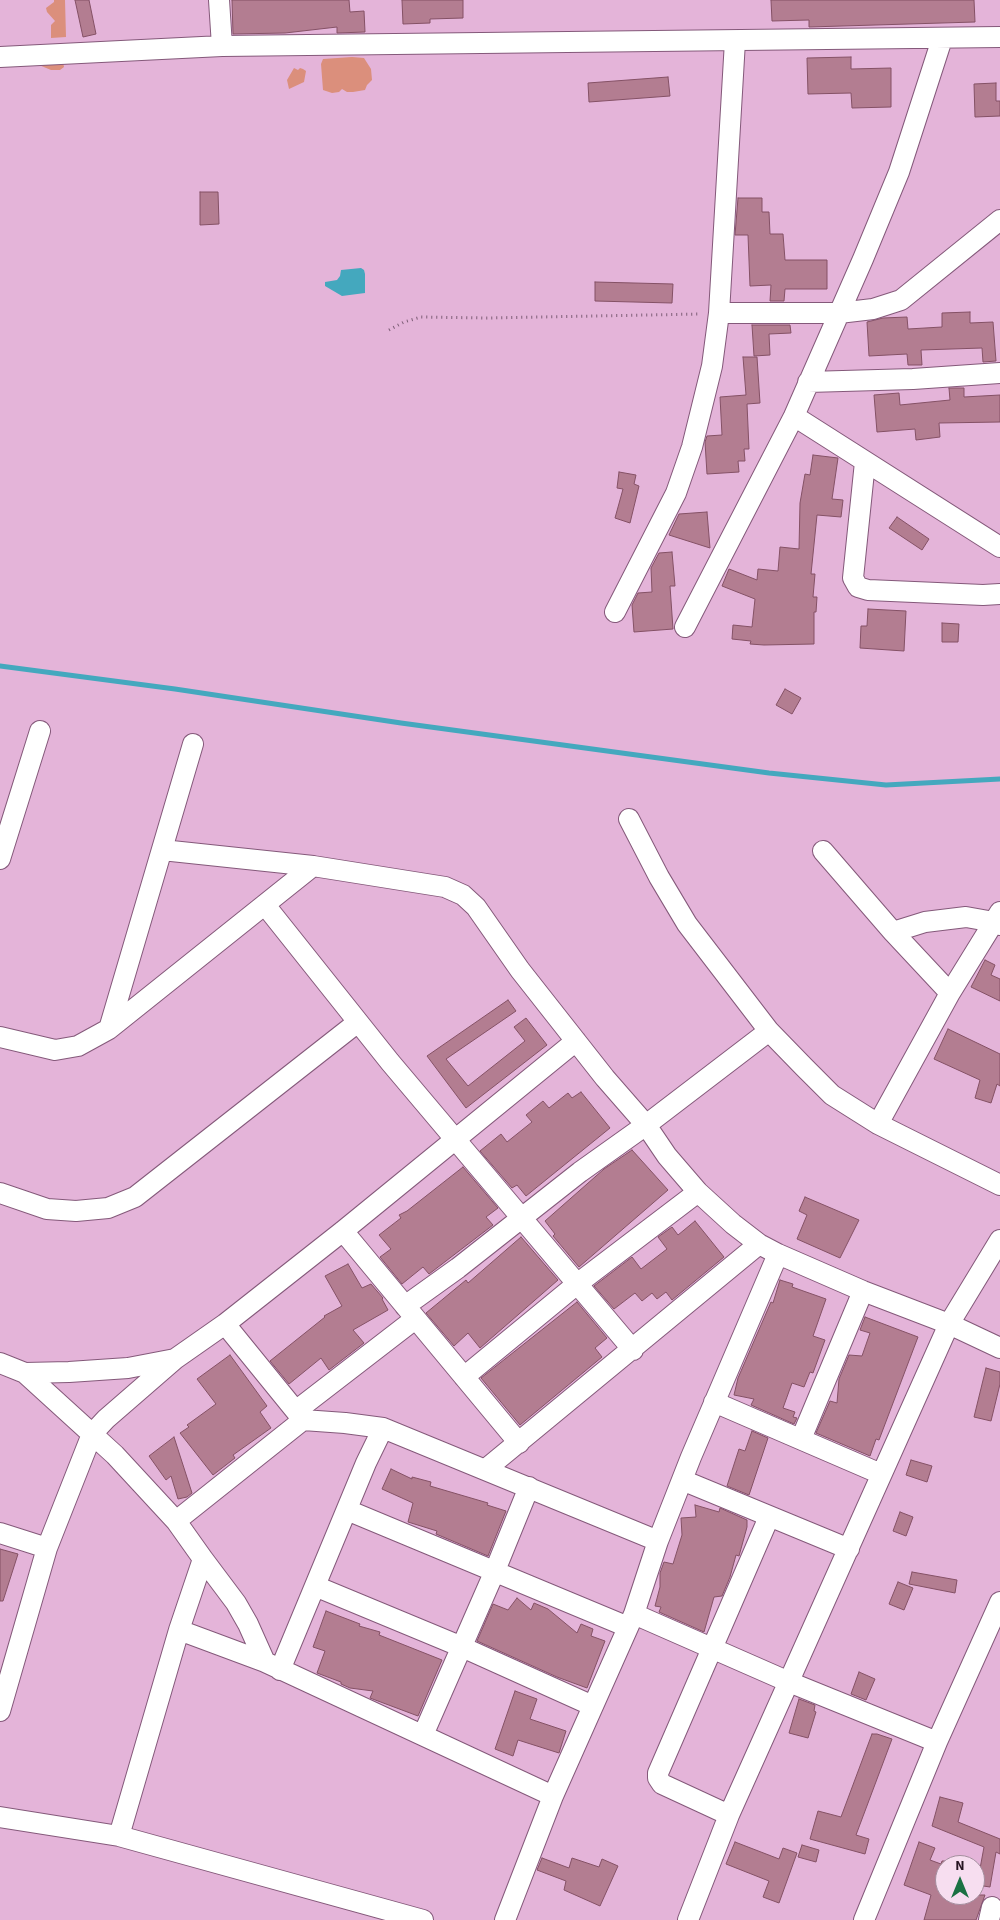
<!DOCTYPE html>
<html>
<head>
<meta charset="utf-8">
<style>
	body { margin:0 }
	#map { position:relative; width:1000px; height:1920px; overflow:hidden; background:#e4b4d9; font-family:"Source Sans 3",sans-serif }
	canvas { display:block }
	.north { position:absolute; left:935px; top:1855px; width:50px; height:50px; box-sizing:border-box; background:#f7def0; border:1px solid #a48e9e; border-radius:50%; rotate:0deg; font-size:14px; font-weight:700; line-height:20px; text-align:center; color:#271523 }
	.north::after { content:''; display:block; margin:auto; width:18px; height:22px; background:#1b7143; clip-path:polygon(50% 0,100% 100%,50% 72%,0 100%) }
</style>
</head>
<body>
<div id="map">
<canvas width="1000" height="1920"></canvas>
<div class="north">N</div>
</div>
<script>
const context = document.querySelector('canvas').getContext('2d');
context.lineJoin = 'round';
function paint(path, color) { context.fillStyle = color; context.fill(path, 'evenodd'); }
const shape = rows => new Path2D(rows.map(r => 'M' + r).join(''));
function trace(path, color, width, dash) { context.strokeStyle = color; context.lineWidth = width; context.lineCap = dash ? 'butt' : 'round'; context.setLineDash(dash || []); context.stroke(path); }
paint(shape([
	[54,0,65,0,66,37,51,38,51,25,55,21,47,12,46,8,54,2],
	[352,57,364,58,371,69,372,80,367,85,365,90,353,92,347,92,342,89,339,92,332,93,323,90,321,64,323,59],
	[63,62,64,67,60,70,51,70,39,65],
	[294,68,298,70,300,68,303,69,306,71,304,82,289,89,287,80]
]), '#db8f7c');
paint(shape([
	[361,268,364,270,365,274,365,293,342,296,325,286,325,282,337,280,340,276,341,270]
]), '#44a8be');
trace(shape([
	[0,666,175,689,401,723,769,773,886,785,1000,779]
]), '#44a8be', 5);
const building = shape([
	[75,0,89,0,96,34,83,37,75,0],
	[232,0,349,0,350,12,364,11,365,32,337,33,337,27,285,33,233,34,232,0],
	[402,0,463,0,463,18,430,19,430,23,403,24,402,0],
	[771,0,974,0,975,22,809,27,809,20,772,21,771,0],
	[851,57,851,69,891,68,891,107,852,108,851,93,808,94,807,58,851,57],
	[668,77,670,96,589,102,588,83,668,77],
	[996,83,996,101,1000,101,1000,116,975,117,974,84,996,83],
	[200,192,218,192,219,224,200,225,200,192],
	[738,198,762,198,762,212,769,212,770,234,783,234,785,260,827,260,827,289,785,289,784,301,770,301,771,285,750,286,748,235,735,235,738,198],
	[595,282,673,284,672,303,595,301,595,282],
	[970,312,970,323,993,322,996,361,983,362,982,348,921,350,922,365,908,365,907,354,869,356,867,322,883,318,907,317,908,329,942,327,942,313,970,312],
	[752,325,790,325,791,333,769,334,770,355,754,356,752,325],
	[743,357,757,357,760,403,747,404,749,449,744,449,745,461,738,461,739,472,707,474,705,442,707,436,722,435,720,397,746,395,743,357],
	[949,388,964,388,964,397,1000,395,1000,422,939,423,940,437,916,440,915,429,877,432,874,395,899,393,900,405,950,400,949,388],
	[813,455,838,458,832,499,843,500,841,517,817,515,811,574,815,574,813,597,817,597,816,612,814,612,814,644,764,645,750,644,751,641,732,639,733,625,752,627,755,599,722,586,729,569,757,580,758,569,778,571,780,547,799,549,800,503,805,474,810,475,813,455],
	[619,472,636,475,634,484,639,486,630,523,615,518,623,489,617,488,619,472],
	[707,512,710,548,669,535,679,514,707,512],
	[897,517,929,539,922,550,889,528,897,517],
	[672,552,675,586,670,586,673,629,634,632,632,605,638,593,652,592,651,568,659,553,672,552],
	[868,609,906,611,904,651,860,648,861,626,867,626,868,609],
	[942,623,959,624,958,642,942,642,942,623],
	[785,689,801,698,792,714,776,705,785,689],
	[985,960,995,965,991,975,1000,979,1000,1001,971,987,985,960],
	[508,1000,516,1011,446,1059,468,1086,525,1041,514,1027,526,1018,547,1045,466,1108,427,1056,508,1000],
	[948,1029,1000,1054,1000,1086,997,1084,991,1103,975,1098,980,1080,934,1059,948,1029],
	[581,1092,610,1128,526,1196,517,1185,512,1188,480,1151,501,1134,507,1142,532,1122,526,1115,543,1101,549,1108,568,1093,572,1098,581,1092],
	[632,1150,668,1190,579,1267,553,1236,555,1234,545,1221,604,1169,632,1150],
	[463,1167,498,1208,486,1217,493,1225,429,1274,423,1267,402,1284,380,1257,391,1249,379,1235,401,1218,399,1215,407,1211,463,1167],
	[805,1197,859,1220,840,1258,797,1239,807,1215,799,1211,805,1197],
	[695,1221,724,1257,672,1300,666,1292,657,1299,652,1293,642,1301,635,1293,614,1309,594,1286,632,1257,641,1269,667,1249,658,1237,672,1227,678,1235,695,1221],
	[521,1237,558,1280,480,1348,468,1333,454,1346,426,1313,466,1280,468,1283,521,1237],
	[348,1264,362,1288,371,1284,383,1298,382,1299,388,1310,353,1330,364,1343,329,1370,321,1358,289,1384,270,1361,325,1317,324,1316,342,1306,325,1276,348,1264],
	[780,1280,793,1284,792,1287,826,1299,813,1336,825,1340,813,1373,810,1372,804,1387,792,1383,783,1408,795,1412,793,1417,797,1418,794,1424,751,1405,754,1399,734,1395,738,1378,771,1302,773,1303,780,1280],
	[577,1302,607,1338,595,1348,602,1357,520,1425,481,1378,577,1302],
	[865,1317,918,1337,879,1440,876,1439,870,1456,816,1433,830,1401,837,1403,839,1379,849,1355,862,1356,870,1333,860,1330,865,1317],
	[230,1355,267,1406,260,1412,271,1428,233,1455,235,1458,213,1475,180,1433,189,1427,187,1425,216,1404,197,1379,230,1355],
	[986,1368,1000,1372,1000,1384,991,1421,974,1417,986,1368],
	[752,1431,768,1438,749,1495,727,1486,739,1449,745,1451,752,1431],
	[174,1437,192,1493,187,1497,178,1499,171,1476,166,1480,149,1456,174,1437],
	[911,1460,932,1466,927,1482,906,1475,911,1460],
	[391,1469,412,1479,412,1477,431,1482,430,1486,488,1503,487,1505,506,1511,488,1556,436,1534,437,1531,408,1522,413,1503,382,1489,391,1469],
	[695,1505,719,1512,720,1508,747,1520,747,1527,739,1556,736,1555,730,1577,722,1596,714,1597,704,1632,659,1612,661,1607,655,1606,660,1587,660,1573,664,1562,673,1564,682,1535,681,1518,696,1517,695,1505],
	[900,1512,913,1517,906,1536,893,1531,900,1512],
	[0,1549,18,1554,3,1601,0,1601,0,1549],
	[912,1572,957,1580,955,1593,909,1584,912,1572],
	[898,1582,913,1588,904,1610,889,1604,898,1582],
	[517,1598,531,1610,534,1603,548,1609,577,1633,581,1624,593,1629,591,1636,605,1641,587,1688,557,1677,477,1641,493,1604,508,1610,517,1598],
	[326,1611,360,1624,359,1626,380,1632,379,1635,442,1660,418,1716,370,1698,373,1691,350,1688,341,1684,341,1682,317,1673,325,1651,313,1647,326,1611],
	[859,1672,875,1679,866,1700,851,1694,859,1672],
	[515,1691,537,1699,530,1719,566,1731,559,1753,518,1740,513,1756,495,1749,515,1691],
	[799,1699,815,1705,814,1711,816,1712,808,1738,789,1733,799,1699],
	[872,1734,877,1734,892,1739,856,1835,869,1839,865,1854,810,1839,818,1811,841,1817,872,1734],
	[940,1797,963,1803,958,1822,1000,1839,1000,1854,996,1852,990,1887,977,1885,984,1847,932,1826,940,1797],
	[735,1842,779,1859,783,1848,797,1853,779,1903,763,1897,769,1881,726,1864,735,1842],
	[919,1842,935,1848,930,1860,941,1864,942,1861,945,1861,945,1895,985,1895,976,1920,924,1920,931,1895,904,1885,919,1842],
	[802,1845,819,1850,816,1862,798,1857,802,1845],
	[542,1858,569,1868,572,1858,599,1867,602,1859,618,1866,600,1906,564,1890,566,1881,537,1870,542,1858]
]);
paint(building, '#b37d91');
trace(building, '#845165', 1);
const minor = shape([
	[219,0,222,46],
	[0,57,222,46,1000,37],
	[719,313,839,313,873,309,901,300,1000,220],
	[808,382,913,379,1000,373],
	[794,416,1000,547],
	[865,462,853,578,858,587,868,590,983,595,1000,594],
	[615,612,676,493,692,447,712,366,719,313,735,41],
	[685,627,794,416,863,259,899,172,942,39],
	[629,819,659,877,687,924,769,1031,804,1067,832,1095,878,1124,1000,1185],
	[162,850,313,866,445,887,463,895,476,907,520,970,605,1078,646,1125,667,1156,698,1192,733,1224,759,1244,778,1254,863,1291,949,1324,1000,1348],
	[823,851,893,932,950,993],
	[0,859,40,731],
	[265,905,390,1062,633,1350],
	[893,932,925,922,966,917,994,922,1000,925],
	[109,1029,193,744],
	[0,1037,55,1050,78,1046,109,1029,313,866],
	[878,1124,950,993,1000,912],
	[0,1193,47,1209,76,1211,108,1208,135,1197,358,1022],
	[343,1231,519,1443],
	[405,1306,458,1268,580,1172,646,1125,769,1031],
	[225,1324,303,1420],
	[0,1363,25,1373,69,1372,128,1368,175,1359,225,1324,343,1231,576,1041],
	[25,1373,92,1434,47,1548],
	[464,1377,577,1284,698,1192],
	[714,1402,881,1474],
	[297,1410,415,1319],
	[801,1439,863,1291],
	[486,1469,759,1244],
	[682,1480,849,1549],
	[347,1510,628,1627],
	[176,1521,303,1420,345,1423,383,1428,658,1541],
	[0,1533,47,1548,0,1711],
	[203,1559,236,1603,248,1624,265,1662],
	[315,1586,462,1647,593,1706],
	[634,1614,789,1682,937,1742],
	[179,1630,265,1662,553,1796],
	[280,1670,366,1463,383,1428],
	[423,1735,494,1573,529,1487],
	[729,1815,662,1784,658,1778,658,1773,769,1517],
	[0,1817,119,1836,423,1920],
	[119,1836,179,1630,203,1559,176,1521,115,1455,92,1434,106,1419,174,1360],
	[505,1920,553,1796,634,1614,658,1541,691,1457,778,1254],
	[688,1920,729,1815,949,1324,1000,1240],
	[864,1920,937,1742,1000,1602],
	[989,1920,992,1907]
]);
trace(minor, '#84597a', 22);
trace(shape([
	[389,330,404,322,421,317,487,318,701,314]
]), '#7d5d76', 3, [1, 4]);
trace(minor, '#fff', 20);
</script>
</body>
</html>
